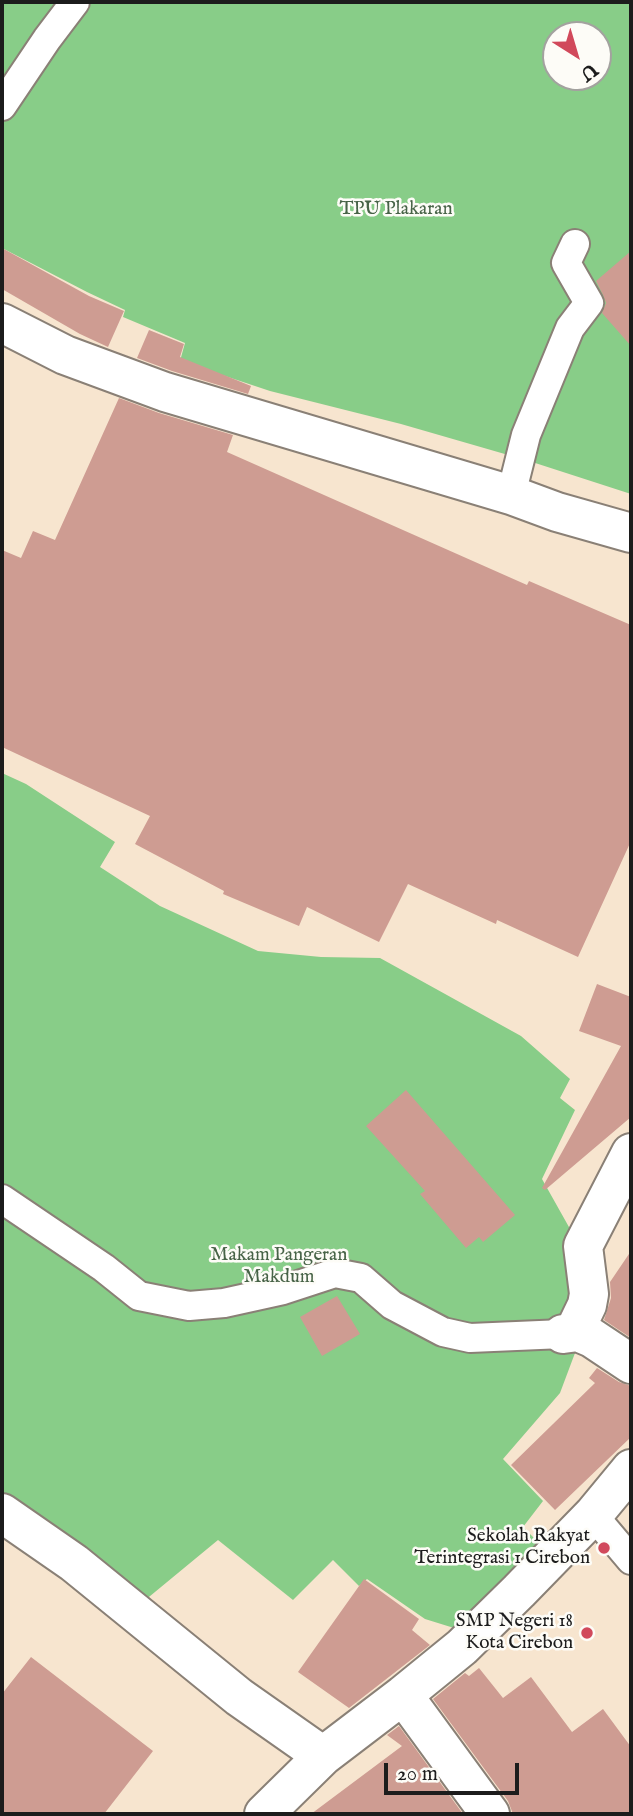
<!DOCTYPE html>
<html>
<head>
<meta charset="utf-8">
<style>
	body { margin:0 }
	#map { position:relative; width:633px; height:1816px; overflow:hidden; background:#f7e5cf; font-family:"IM FELL English",serif }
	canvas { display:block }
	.frame { position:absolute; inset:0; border:4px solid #1c1c1c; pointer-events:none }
	.north { position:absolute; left:542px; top:21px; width:70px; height:70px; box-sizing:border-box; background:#fdfcf7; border:2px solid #a3a29f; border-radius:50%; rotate:143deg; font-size:19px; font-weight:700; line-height:28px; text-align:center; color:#1c1c1c }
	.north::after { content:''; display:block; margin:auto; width:24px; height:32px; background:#d1495b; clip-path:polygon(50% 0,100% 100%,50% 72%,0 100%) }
	.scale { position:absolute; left:384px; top:1763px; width:135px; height:32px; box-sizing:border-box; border:4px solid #1c1c1c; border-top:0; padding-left:9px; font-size:21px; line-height:24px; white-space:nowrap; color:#1c1c1c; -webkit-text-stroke:5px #fdfcf7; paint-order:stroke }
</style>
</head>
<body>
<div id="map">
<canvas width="633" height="1816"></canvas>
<div class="frame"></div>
<div class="north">U</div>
<div class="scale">20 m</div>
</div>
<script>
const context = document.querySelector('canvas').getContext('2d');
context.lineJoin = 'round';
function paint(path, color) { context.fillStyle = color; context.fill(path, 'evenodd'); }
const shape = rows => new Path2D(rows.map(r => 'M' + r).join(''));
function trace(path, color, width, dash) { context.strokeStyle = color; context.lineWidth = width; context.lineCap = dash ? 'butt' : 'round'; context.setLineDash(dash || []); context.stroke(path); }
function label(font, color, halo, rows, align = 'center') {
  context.font = font + ' "IM FELL English",serif'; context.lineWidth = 5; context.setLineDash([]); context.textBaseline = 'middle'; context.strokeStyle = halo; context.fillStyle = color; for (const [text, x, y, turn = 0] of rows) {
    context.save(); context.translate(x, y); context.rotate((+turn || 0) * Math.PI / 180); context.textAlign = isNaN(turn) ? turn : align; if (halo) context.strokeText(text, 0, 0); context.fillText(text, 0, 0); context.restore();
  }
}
paint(shape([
	[2,2,631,2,631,494,529,461,401,424,270,391,180,361,185,343,123,317,125,310,87,292,2,248],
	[556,35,598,35,598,77,556,77],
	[2,773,26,784,115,842,100,867,160,906,258,951,321,957,380,958,521,1036,570,1079,560,1098,575,1110,542,1179,574,1236,578,1345,560,1393,503,1459,543,1501,523,1527,541,1545,454,1628,425,1619,367,1579,359,1586,333,1560,293,1600,218,1540,138,1606,2,1494]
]), '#88cd88');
paint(shape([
	[2,248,89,296,124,311,108,347,80,334,2,289],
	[631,251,631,346,602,313,606,303,603,295,596,281],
	[149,330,184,344,180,357,251,386,248,394,172,371,137,358],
	[119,398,159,413,233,435,227,452,527,585,529,581,631,625,631,841,578,957,497,920,496,924,408,884,379,942,307,907,299,926,223,894,224,891,135,844,150,816,2,747,2,550,21,558,33,531,55,540],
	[597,984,631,997,631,1117,545,1190,542,1188,621,1046,579,1031],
	[406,1090,515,1215,483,1242,479,1237,466,1248,420,1194,425,1191,366,1126],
	[631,1251,631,1338,604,1320,611,1298,610,1282],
	[337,1296,360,1334,322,1356,300,1317],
	[597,1368,619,1382,631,1386,631,1437,555,1510,511,1465,595,1383,589,1378],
	[364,1579,419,1619,412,1630,430,1645,349,1708,298,1672],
	[31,1657,153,1751,104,1814,2,1814,2,1694],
	[479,1668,503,1698,531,1677,572,1732,603,1709,631,1747,631,1814,513,1814,508,1801,433,1699,465,1673,469,1676],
	[399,1726,463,1814,311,1814,402,1746,387,1735]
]), '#ce9c92');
const service = shape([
	[2,106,47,39,75,2],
	[511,495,526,435,570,328,589,303,566,263,575,244],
	[2,1199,104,1268,139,1296,189,1306,224,1303,283,1290,335,1273,361,1278,392,1305,443,1332,470,1338,563,1334],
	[593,1515,631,1560]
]);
const minor = shape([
	[574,1332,587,1305,589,1294,583,1246,631,1153],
	[563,1334,578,1332,592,1338,631,1364],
	[2,1513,74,1563,239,1697,323,1756],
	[403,1695,490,1814],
	[264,1814,323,1756,403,1695,462,1647,519,1591,593,1515,631,1469]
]);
const tertiary = shape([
	[2,323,65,355,165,392,511,495,557,512,631,533]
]);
trace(service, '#8a8076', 32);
trace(minor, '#8a8076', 42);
trace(tertiary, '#8a8076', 42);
trace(service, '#fff', 28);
trace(minor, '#fff', 38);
trace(tertiary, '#fff', 38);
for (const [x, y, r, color] of [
	[604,1548,7,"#d1495b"],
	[587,1633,7,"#d1495b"]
]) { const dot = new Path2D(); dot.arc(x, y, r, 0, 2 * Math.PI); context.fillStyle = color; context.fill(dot); trace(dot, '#fdfcf7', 2.5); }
label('19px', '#476347', '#fdfcf7', [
	["TPU Plakaran",396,210],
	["Makam Pangeran",279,1256],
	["Makdum",279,1278]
]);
label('19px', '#1c1c1c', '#fdfcf7', [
	["Sekolah Rakyat",590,1537],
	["Terintegrasi 1 Cirebon",590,1559],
	["SMP Negeri 18",573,1622],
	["Kota Cirebon",573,1644]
], 'right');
</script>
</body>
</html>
